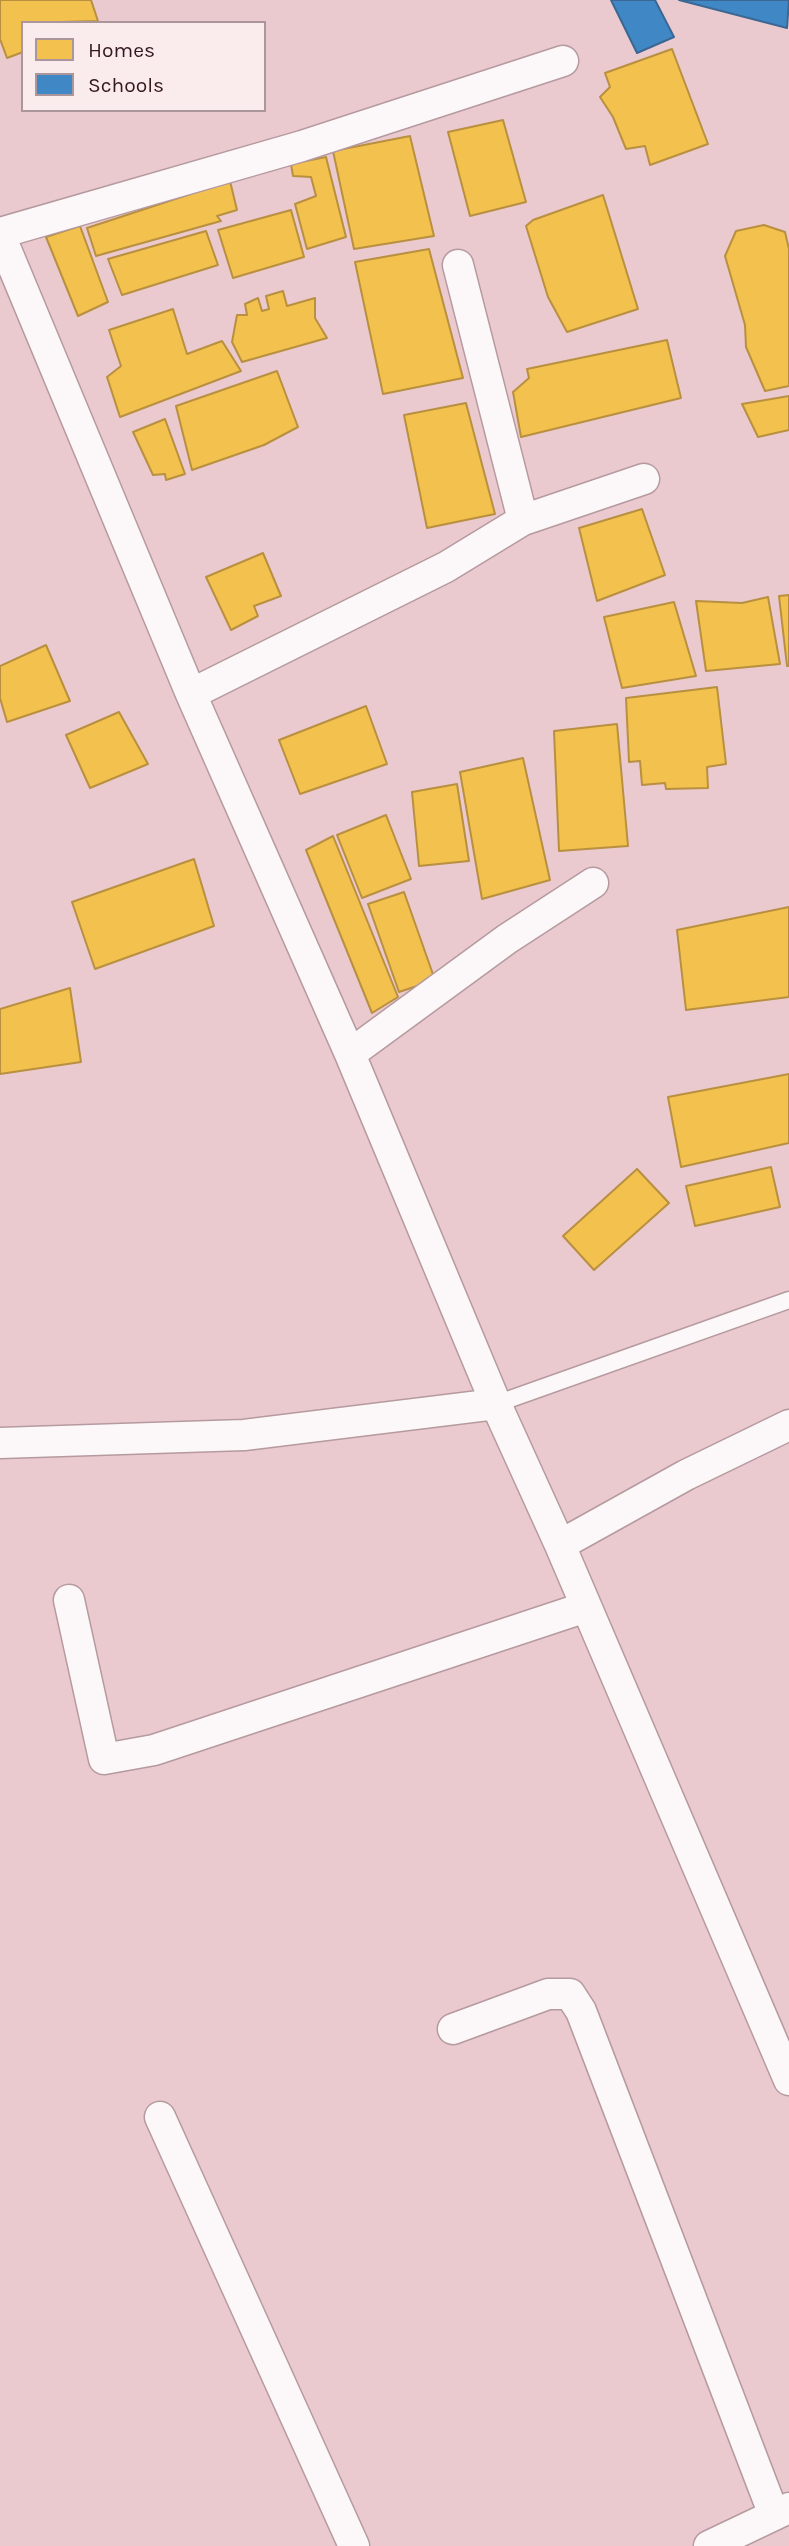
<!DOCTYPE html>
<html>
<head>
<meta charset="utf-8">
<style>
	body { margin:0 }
	#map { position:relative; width:789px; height:2546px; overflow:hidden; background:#eacacf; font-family:Karla,sans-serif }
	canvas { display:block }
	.legend { position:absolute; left:21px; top:21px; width:245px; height:91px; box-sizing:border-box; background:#faebed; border:2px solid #ab979b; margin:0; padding:9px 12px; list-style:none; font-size:21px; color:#34191f }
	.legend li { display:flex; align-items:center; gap:14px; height:35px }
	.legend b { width:35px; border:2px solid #ab979b }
</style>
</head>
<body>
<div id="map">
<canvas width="789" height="2546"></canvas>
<ul class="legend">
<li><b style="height:19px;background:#f2c14e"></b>Homes</li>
<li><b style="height:19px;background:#3f88c5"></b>Schools</li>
</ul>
</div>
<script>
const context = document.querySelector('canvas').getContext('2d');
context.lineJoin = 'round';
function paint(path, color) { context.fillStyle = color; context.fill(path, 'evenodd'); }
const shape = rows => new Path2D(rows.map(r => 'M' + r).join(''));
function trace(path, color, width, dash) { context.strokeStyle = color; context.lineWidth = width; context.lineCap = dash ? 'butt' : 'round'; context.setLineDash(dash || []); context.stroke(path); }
const homes = shape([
	[0,0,91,0,98,21,23,23,23,52,7,58,0,39,0,0],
	[672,49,708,144,650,165,645,146,626,149,613,117,600,97,610,87,605,73,672,49],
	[503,120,526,202,470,216,448,132,503,120],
	[410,136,434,236,354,249,333,151,410,136],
	[326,157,346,237,307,249,295,204,316,196,311,177,293,176,291,164,326,157],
	[230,181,237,210,217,216,221,221,96,256,87,228,230,181],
	[603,195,638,309,567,332,548,297,526,226,533,220,603,195],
	[291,210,304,257,233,278,218,230,291,210],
	[764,225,785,232,789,249,789,386,765,391,746,347,745,325,725,256,736,231,764,225],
	[80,226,108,302,78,316,46,237,80,226],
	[206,231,218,265,122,295,108,259,206,231],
	[429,249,463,378,383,394,355,262,429,249],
	[283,291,287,306,315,298,315,318,327,338,242,362,232,342,237,315,247,315,245,304,258,298,262,311,269,309,266,296,283,291],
	[173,309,187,354,222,341,241,371,120,417,107,377,121,366,109,330,173,309],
	[667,340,681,398,521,437,513,392,529,378,527,369,667,340],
	[277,371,298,427,264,445,192,470,176,406,277,371],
	[789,396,789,430,758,437,742,404,789,396],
	[466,403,495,514,427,528,404,415,466,403],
	[165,419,185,474,166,480,165,474,153,475,133,432,165,419],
	[642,509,665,575,597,601,579,528,642,509],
	[263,553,281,596,254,606,258,616,231,630,206,577,263,553],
	[789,595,789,666,787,666,779,596,789,595],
	[768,597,780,664,706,671,696,601,742,603,768,597],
	[674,602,696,676,622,688,604,617,674,602],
	[46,645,70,701,7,722,0,698,0,666,46,645],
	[717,687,726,764,707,767,708,788,666,789,665,783,642,785,640,761,629,762,626,698,717,687],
	[366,706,387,764,300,794,279,740,366,706],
	[119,712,148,764,90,788,66,735,119,712],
	[617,724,628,846,559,851,554,731,617,724],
	[523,758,550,880,482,899,460,772,523,758],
	[457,784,469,861,419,866,412,792,457,784],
	[386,815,411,879,362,898,337,835,386,815],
	[333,836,398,997,372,1013,306,850,333,836],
	[194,859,214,926,95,969,72,902,194,859],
	[404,892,435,980,399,992,368,904,404,892],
	[789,907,789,997,686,1010,677,930,789,907],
	[70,988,81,1062,0,1074,0,1009,70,988],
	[789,1074,789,1143,681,1167,668,1097,789,1074],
	[771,1167,780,1207,695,1226,686,1186,771,1167],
	[637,1169,669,1203,594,1270,563,1236,637,1169]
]);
paint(homes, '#f2c14e');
trace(homes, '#b98f40', 2);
const schools = shape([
	[611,0,655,0,674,37,637,53,611,0],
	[679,0,789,0,787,28,679,0]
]);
paint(schools, '#3f88c5');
trace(schools, '#3c6793', 2);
const service = shape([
	[496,1404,789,1300]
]);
const minor = shape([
	[0,233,302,146,563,61],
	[0,235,191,694,350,1054,496,1404,560,1545,789,2080],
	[458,265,523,520],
	[191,694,446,567,523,520,644,479],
	[350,1054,507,939,593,883],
	[0,1443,244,1435,496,1404],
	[560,1545,686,1475,789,1425],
	[69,1600,104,1759,154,1750,586,1607],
	[453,2029,548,1994,570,1994,581,2011,774,2515],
	[160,2117,354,2546],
	[709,2546,789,2508]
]);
trace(service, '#b59a9f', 19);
trace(minor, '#b59a9f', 33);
trace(service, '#fcf7f8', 16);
trace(minor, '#fcf7f8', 30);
</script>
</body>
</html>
